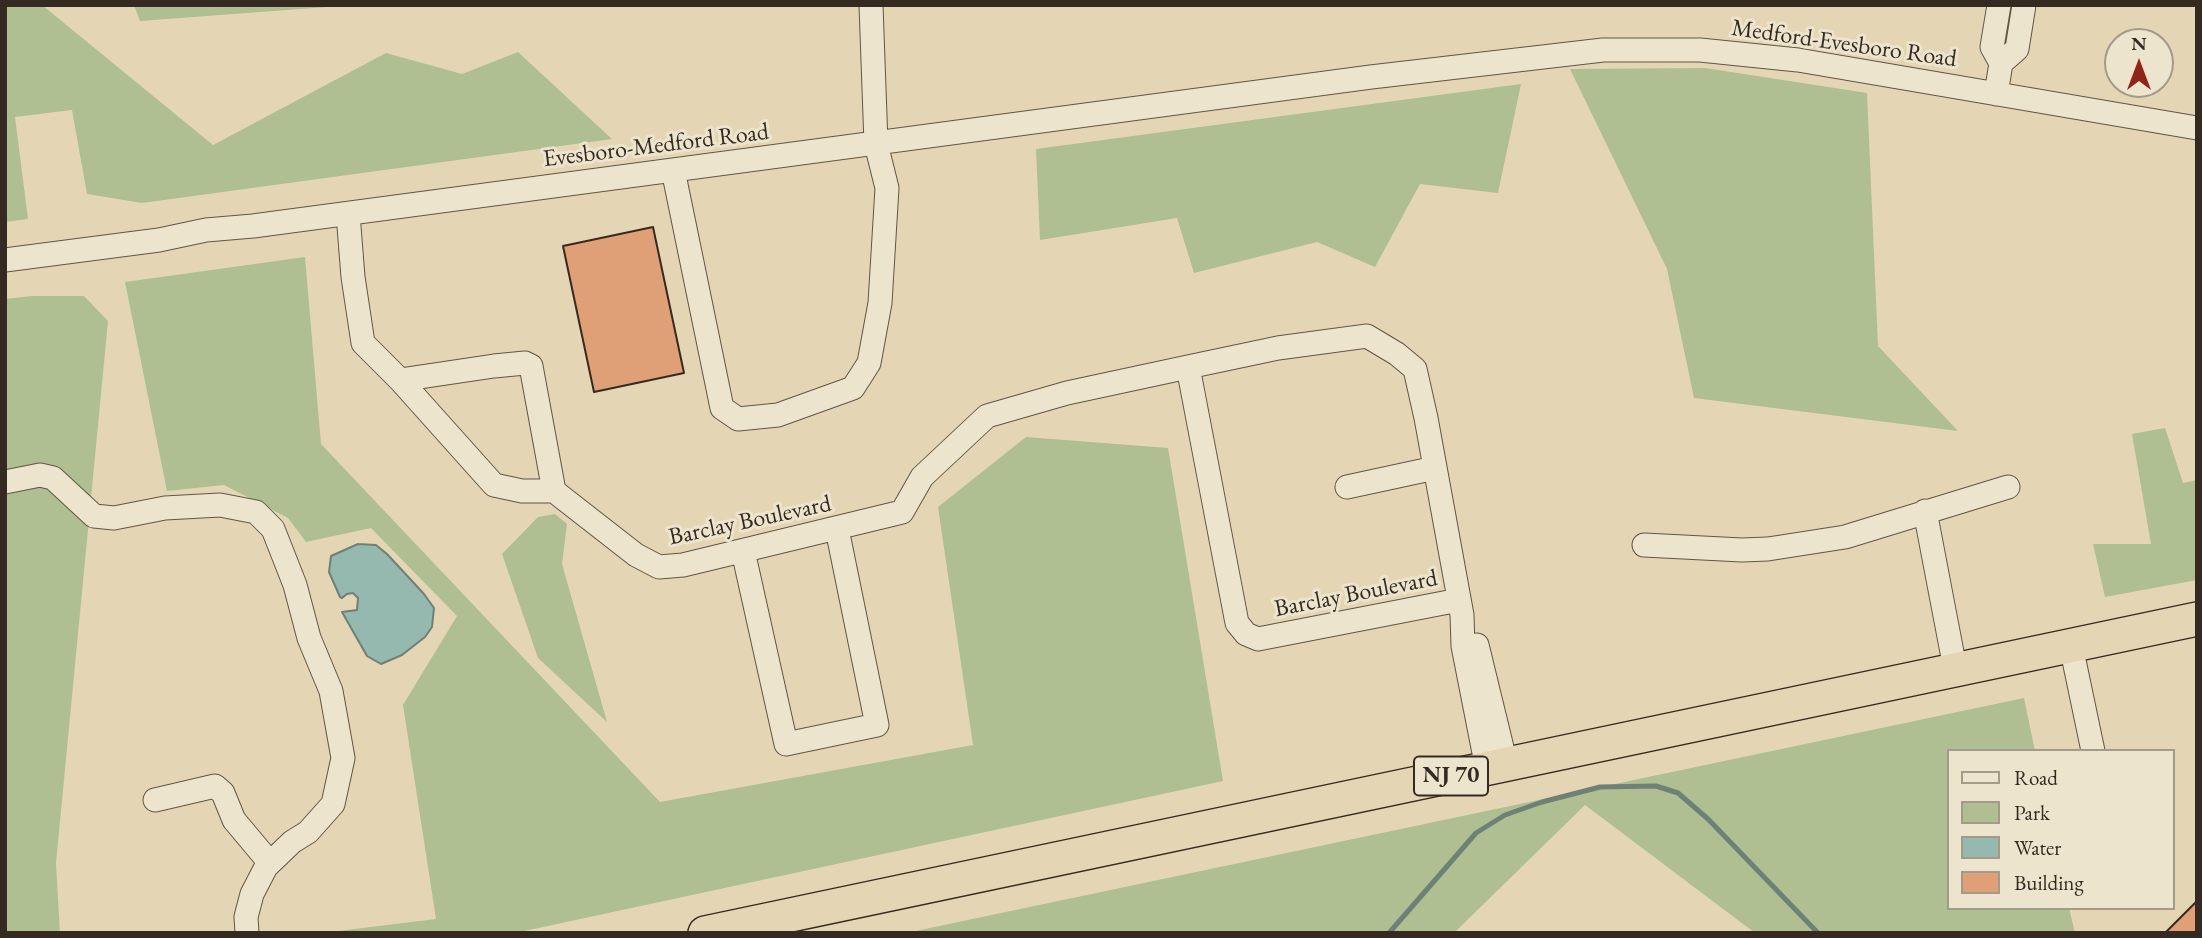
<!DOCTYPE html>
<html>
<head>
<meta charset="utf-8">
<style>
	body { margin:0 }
	#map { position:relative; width:2202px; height:938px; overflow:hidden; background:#e4d6b4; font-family:"EB Garamond",serif }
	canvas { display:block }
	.frame { position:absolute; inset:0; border:7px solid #352a21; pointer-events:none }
	.legend { position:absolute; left:1947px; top:749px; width:228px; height:161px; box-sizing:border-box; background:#ede4ce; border:2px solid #a39a89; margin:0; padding:9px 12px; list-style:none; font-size:21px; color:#352a21 }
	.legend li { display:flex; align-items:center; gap:14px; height:35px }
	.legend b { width:35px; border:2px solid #a39a89 }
	.north { position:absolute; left:2104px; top:28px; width:70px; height:70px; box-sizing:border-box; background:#ede4ce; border:2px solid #a39a89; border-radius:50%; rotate:0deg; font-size:19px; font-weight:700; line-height:28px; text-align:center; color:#352a21 }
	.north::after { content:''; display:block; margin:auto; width:24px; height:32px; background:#8f2418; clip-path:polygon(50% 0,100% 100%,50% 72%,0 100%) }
</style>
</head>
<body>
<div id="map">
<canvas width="2202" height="938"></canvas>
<div class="frame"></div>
<ul class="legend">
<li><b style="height:9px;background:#ede4ce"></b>Road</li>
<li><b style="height:19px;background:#afbf91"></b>Park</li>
<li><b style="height:19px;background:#95b9af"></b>Water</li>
<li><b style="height:19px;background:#dfa078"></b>Building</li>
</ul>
<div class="north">N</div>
</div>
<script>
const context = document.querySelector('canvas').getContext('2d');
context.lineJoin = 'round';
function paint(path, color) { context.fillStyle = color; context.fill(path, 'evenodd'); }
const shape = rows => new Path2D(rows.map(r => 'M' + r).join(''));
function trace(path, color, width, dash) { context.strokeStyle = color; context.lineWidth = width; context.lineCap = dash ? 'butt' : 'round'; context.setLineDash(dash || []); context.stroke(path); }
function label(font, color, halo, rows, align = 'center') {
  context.font = font + ' "EB Garamond",serif'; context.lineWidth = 6; context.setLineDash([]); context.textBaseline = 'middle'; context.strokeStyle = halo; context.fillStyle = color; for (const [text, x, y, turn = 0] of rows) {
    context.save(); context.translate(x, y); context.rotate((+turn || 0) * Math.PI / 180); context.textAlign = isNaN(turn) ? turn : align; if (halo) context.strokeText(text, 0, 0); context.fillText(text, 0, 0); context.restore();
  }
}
paint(shape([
	[5,5,42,5,213,145,386,53,462,74,518,52,612,139,142,203,87,194,72,110,15,117,28,219,5,222],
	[134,5,354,5,140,21],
	[1705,68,1867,93,1878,346,1958,431,1694,398,1667,269,1570,69],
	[1521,84,1498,193,1420,184,1375,267,1317,242,1194,273,1177,218,1040,240,1036,149],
	[305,257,321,444,660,802,973,745,938,507,1026,437,1168,448,1223,781,515,933,322,933,436,919,403,705,457,616,371,528,306,542,288,518,224,485,167,491,125,282],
	[31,296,84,296,108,321,56,863,60,933,5,933,5,299],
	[2165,428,2183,483,2197,480,2197,580,2105,597,2093,544,2151,544,2132,434],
	[555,514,567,524,562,564,607,722,538,658,502,554,538,517],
	[2024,698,2035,751,1948,751,1948,908,2069,908,2075,933,1755,933,1585,805,1454,933,906,933]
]), '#afbf91');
const water = shape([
	[358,544,376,545,387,554,424,594,434,608,432,627,425,637,402,655,381,664,367,656,342,612,357,610,358,598,353,593,347,594,342,598,340,597,329,572,331,556,358,544]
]);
paint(water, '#95b9af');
trace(water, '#6f8076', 2);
trace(shape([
	[1389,933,1476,833,1505,815,1542,802,1600,787,1656,786,1678,793,1708,819,1818,933]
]), '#6f8076', 5);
const building = shape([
	[653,227,684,373,594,392,563,246,653,227],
	[2197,901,2197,933,2165,933,2197,901]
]);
paint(building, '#dfa078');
trace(building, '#352a21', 2);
const minor = shape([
	[2001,63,2017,49,2024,5],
	[1996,94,2001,63,1992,47,1999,5],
	[673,170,722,408,738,419,778,415,853,388,869,363,880,303,887,188,876,144,871,5],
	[348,214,353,277,363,343,400,380,494,485,522,491,554,491,636,555,659,567,683,565,902,512,922,477,987,416,1067,393,1188,367],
	[5,260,159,240,206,230,253,226,1371,77,1603,50,1700,50,1798,60,2197,128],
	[400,380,494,366,525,363,531,366,554,491],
	[5,482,40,475,53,478,94,516,114,518,165,508,220,505,256,512,273,529,295,585,309,638,331,691,343,758,333,804,308,832,292,842,266,867,252,894,246,917,247,933],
	[1347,487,1435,468],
	[1925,511,1955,668],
	[1644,545,1742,550,1768,549,1845,537,2008,487],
	[743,551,786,744,877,725,837,529],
	[1459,600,1258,639,1246,634,1237,623,1188,367,1278,348,1367,336,1397,354,1415,369,1426,418,1462,615,1463,646,1487,768],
	[1477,645,1506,764],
	[2071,646,2093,751],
	[155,800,215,786,223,793,234,820,270,863]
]);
const highway = shape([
	[705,933,2197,619]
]);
trace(minor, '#615546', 25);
trace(highway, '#352a21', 36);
trace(minor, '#ede4ce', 23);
trace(highway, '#e4d6b4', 33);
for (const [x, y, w] of [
	[1451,776,74]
]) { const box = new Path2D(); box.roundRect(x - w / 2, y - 19.5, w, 39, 5); context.fillStyle = '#ede4ce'; context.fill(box); trace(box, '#352a21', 2); }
label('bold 23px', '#352a21', null, [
	["NJ 70",1451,776]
]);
label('24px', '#352a21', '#ede4ce', [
	["Medford-Evesboro Road",1844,44,8],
	["Evesboro-Medford Road",656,146,-7],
	["Barclay Boulevard",750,521,-12],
	["Barclay Boulevard",1356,594,-11]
]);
</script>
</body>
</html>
